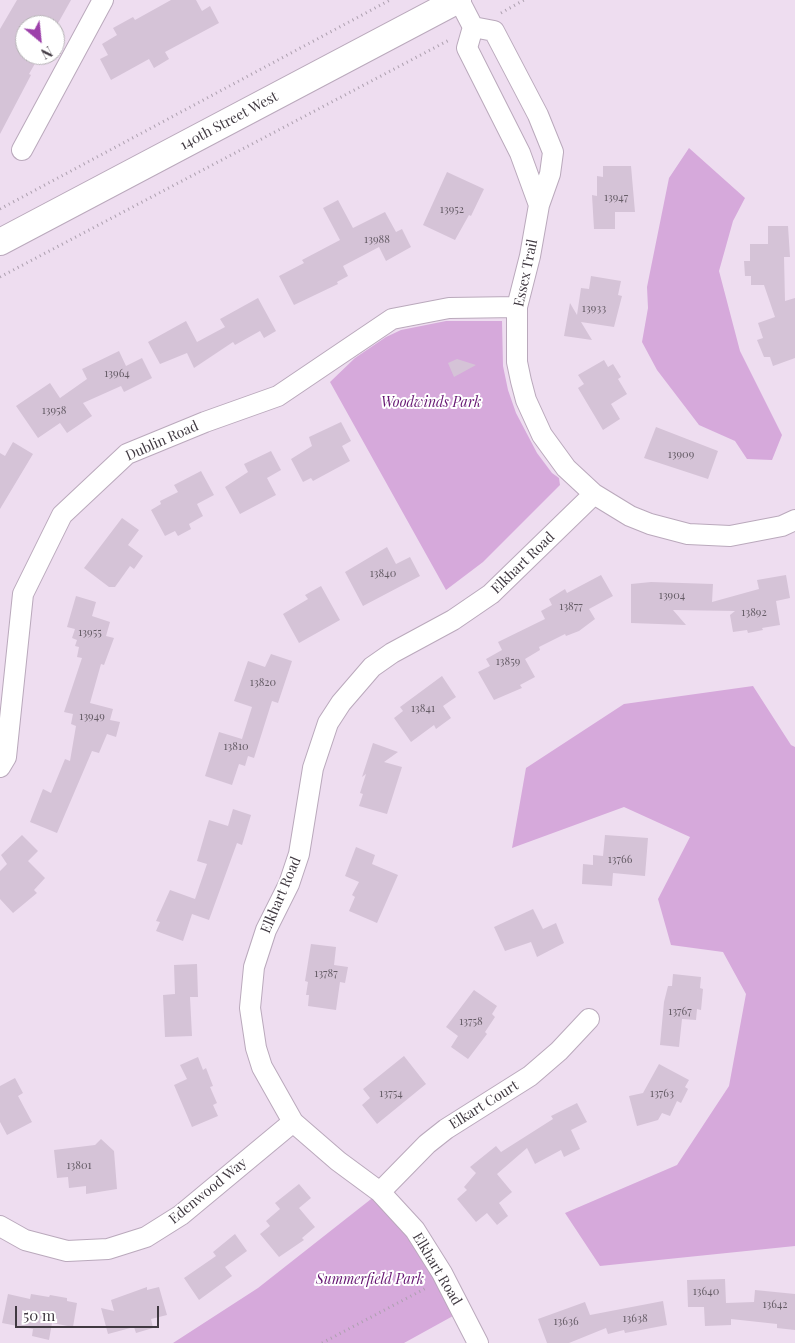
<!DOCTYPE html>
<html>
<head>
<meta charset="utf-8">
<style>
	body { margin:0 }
	#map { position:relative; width:795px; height:1343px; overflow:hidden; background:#eeddf0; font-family:"Playfair Display",serif }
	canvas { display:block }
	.north { position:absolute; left:15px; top:15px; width:50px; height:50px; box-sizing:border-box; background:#fff; border:1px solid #b3b0b3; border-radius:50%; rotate:152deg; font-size:14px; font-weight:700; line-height:20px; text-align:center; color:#403941 }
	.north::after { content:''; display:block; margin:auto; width:18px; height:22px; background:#9d40aa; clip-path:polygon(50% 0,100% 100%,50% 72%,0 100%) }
	.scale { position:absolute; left:15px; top:1306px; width:144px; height:22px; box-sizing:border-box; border:2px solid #403941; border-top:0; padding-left:6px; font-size:15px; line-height:18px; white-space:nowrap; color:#403941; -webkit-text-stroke:4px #fff; paint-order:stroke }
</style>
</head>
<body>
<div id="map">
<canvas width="795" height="1343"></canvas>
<div class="north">N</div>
<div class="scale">50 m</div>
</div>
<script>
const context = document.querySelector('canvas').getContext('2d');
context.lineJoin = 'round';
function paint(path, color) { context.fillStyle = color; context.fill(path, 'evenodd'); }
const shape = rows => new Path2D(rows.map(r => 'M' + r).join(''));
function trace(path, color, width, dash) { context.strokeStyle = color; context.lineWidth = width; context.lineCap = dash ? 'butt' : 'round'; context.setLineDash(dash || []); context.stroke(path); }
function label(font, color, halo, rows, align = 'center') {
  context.font = font + ' "Playfair Display",serif'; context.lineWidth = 4; context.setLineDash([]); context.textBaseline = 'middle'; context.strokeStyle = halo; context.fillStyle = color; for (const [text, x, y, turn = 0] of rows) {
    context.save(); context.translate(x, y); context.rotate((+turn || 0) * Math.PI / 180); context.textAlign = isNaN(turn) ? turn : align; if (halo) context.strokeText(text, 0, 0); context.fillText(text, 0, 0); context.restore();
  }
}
paint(shape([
	[689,148,745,198,733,221,719,271,740,351,782,435,772,460,747,459,735,441,699,425,657,370,642,342,648,308,647,287,669,178],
	[446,321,502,321,503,366,508,390,516,413,537,453,552,473,559,478,560,485,483,562,446,590,330,382,355,358,386,337,401,330],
	[753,686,791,745,795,747,795,1246,600,1266,565,1213,677,1165,729,1086,746,994,723,952,671,945,658,899,690,837,624,807,512,848,526,768,624,704],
	[380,1192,462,1311,404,1343,173,1343,258,1288]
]), '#d6a9db');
paint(shape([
	[17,0,71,0,57,25,25,25,25,55,37,60,29,74,31,75,0,134,0,29],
	[171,0,196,0,202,11,210,6,219,23,165,52,169,59,154,68,149,59,111,80,100,59,108,55,102,44,117,35,113,28,133,17,135,20],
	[603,166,631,166,635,212,615,212,615,229,594,229,592,195,597,196,597,176,603,177],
	[447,172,484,189,471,216,469,215,455,240,423,225],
	[338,200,353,228,385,212,396,232,402,229,411,247,386,261,379,247,343,266,348,276,337,282,338,284,294,305,279,276,304,263,302,260,340,240,323,208],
	[768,226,788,226,790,257,784,257,785,301,795,298,795,358,773,366,770,357,764,357,757,340,763,338,758,323,775,317,764,285,751,285,751,276,745,276,744,261,750,261,750,244,768,244],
	[591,276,621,281,618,295,622,296,614,327,581,322,592,340,564,336,570,303,577,315,581,288,589,289],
	[258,298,276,331,264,338,260,331,235,345,233,342,194,368,187,353,160,364,148,342,186,321,197,342,225,327,220,319],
	[119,351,126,366,142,358,152,378,124,392,121,386,83,403,92,416,67,433,60,423,38,438,16,406,50,383,60,398,87,379,82,369],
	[457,359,476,365,454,377,448,363],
	[604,360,608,367,613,364,621,377,618,379,627,394,611,404,620,419,603,430,578,388,584,384,578,375],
	[341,422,351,441,342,446,350,461,313,481,311,478,303,482,291,459,312,446,309,437],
	[656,427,718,451,708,479,644,458],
	[13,442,33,454,0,509,0,453,5,456],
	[271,451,281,470,267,478,276,495,240,514,225,487,248,472,244,464],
	[201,471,214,495,197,504,203,516,189,524,191,529,178,536,175,531,165,536,151,510,161,504,160,501,178,492,174,485],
	[122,518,139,530,128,545,143,556,134,569,130,566,115,587,109,587,84,568],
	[387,547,396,564,410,557,420,576,363,606,345,572],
	[601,575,613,596,589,609,595,619,579,631,566,636,565,634,539,647,540,650,525,659,535,677,520,685,522,688,494,700,478,672,490,666,486,659,502,650,498,642,545,619,541,611,552,605,549,599,565,589,567,593],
	[786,575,790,598,776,601,780,625,762,628,763,630,748,633,747,630,733,632,730,615,735,611,673,610,686,625,631,623,631,584,651,582,713,584,712,602,759,589,757,580],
	[321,586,340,620,299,643,283,614,308,599,305,595],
	[76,596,96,602,92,616,110,622,106,636,114,638,104,665,101,664,90,703,113,709,110,720,120,722,116,737,107,734,99,753,92,751,57,833,30,822,43,789,51,793,65,759,70,761,76,726,71,724,73,714,64,712,82,658,77,657,79,647,75,646,77,640,72,638,75,629,67,627],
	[271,654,292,661,278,703,272,701,254,758,248,756,245,766,239,764,232,785,205,776,219,732,242,739,252,707,234,701,248,661,265,667],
	[442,676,456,697,443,706,451,718,436,729,434,725,411,742,394,718,403,711,400,707],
	[373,743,398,752,384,762,402,767,387,814,359,806,363,794,360,793,366,774,362,777],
	[233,809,251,815,242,845,237,843,209,920,192,914,183,941,156,931,160,922,156,921,170,890,195,899,207,864,197,861,209,820,228,826],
	[22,835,38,851,28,861,45,878,34,890,37,893,13,913,0,899,0,871,7,864,1,855],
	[605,835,648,838,645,876,613,873,612,886,582,884,583,864,593,865,593,855,603,856],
	[356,847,375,855,372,864,398,875,377,923,349,911,355,897,352,895,359,882,345,876],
	[533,909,543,929,556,923,564,943,537,957,531,942,505,951,494,927],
	[311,944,336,947,334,965,348,967,345,983,340,982,336,1010,308,1006,309,995,306,995,308,982,305,981],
	[197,964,198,997,190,997,192,1036,165,1037,163,995,175,994,174,965],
	[673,974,701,977,700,988,703,989,701,1010,697,1009,696,1020,682,1019,679,1047,660,1045,664,1002,668,986,672,986],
	[474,990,497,1006,492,1014,495,1017,485,1032,487,1034,468,1059,451,1047,458,1036,446,1027],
	[404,1056,426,1084,377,1124,362,1105,370,1098,363,1089],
	[198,1057,203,1070,206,1068,213,1086,210,1087,217,1103,213,1105,218,1116,192,1127,174,1085,187,1079,180,1065],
	[659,1064,689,1080,685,1087,688,1089,681,1103,677,1101,670,1116,662,1113,658,1120,637,1126,629,1096,643,1093],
	[15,1078,23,1093,18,1096,32,1122,7,1135,0,1122,0,1086],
	[577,1103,587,1122,571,1130,580,1149,564,1157,561,1150,535,1164,527,1148,497,1174,512,1192,499,1203,508,1216,497,1225,487,1213,476,1222,457,1199,467,1190,464,1187,476,1173,470,1167,496,1146,501,1152,553,1119,551,1116],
	[101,1139,114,1151,117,1189,86,1194,86,1186,69,1188,68,1177,57,1178,54,1150,95,1145],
	[299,1184,311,1198,299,1208,315,1227,302,1238,304,1240,279,1257,260,1234,270,1226,266,1221,280,1209,275,1203],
	[235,1234,247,1251,225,1267,232,1276,199,1300,184,1278,216,1256,213,1252],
	[725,1279,726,1303,754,1302,755,1290,795,1294,795,1330,777,1328,777,1324,731,1319,731,1325,705,1326,704,1307,688,1307,687,1280],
	[147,1287,147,1290,159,1287,167,1315,151,1319,153,1328,136,1333,134,1327,108,1334,101,1308,114,1311,111,1300],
	[8,1294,30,1299,31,1294,49,1297,50,1295,67,1298,67,1301,77,1303,73,1327,52,1323,49,1340,32,1336,33,1329,2,1323],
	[663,1301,667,1325,625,1333,624,1330,608,1334,606,1328,569,1343,547,1343,538,1319,585,1302,590,1315]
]), '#d5c3d7');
const minor = shape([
	[459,0,473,27,467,48,520,153,539,205],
	[473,27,494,31,538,115,553,152,550,174,539,205,530,256,517,307,517,362,521,381,526,400,542,435,566,468,594,494,630,516,650,524,688,534,730,536,782,526,795,520],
	[22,150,103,0],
	[0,767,6,757,23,594,62,515,127,454,205,422,278,396,392,319,449,308,517,307],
	[380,1192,427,1144,446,1129,530,1076,559,1051,589,1019],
	[0,1226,25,1240,67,1251,108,1249,146,1237,181,1215,293,1122],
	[478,1343,442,1273,415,1230,380,1192,338,1161,293,1122,262,1067,256,1048,250,1008,254,967,266,930,289,884,299,854,313,768,328,723,341,703,372,667,392,653,453,620,491,594,594,494]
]);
const tertiary = shape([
	[0,242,458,0]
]);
trace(minor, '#baa9bc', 22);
trace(tertiary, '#baa9bc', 28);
trace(shape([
	[501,13,524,0],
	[0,209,390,0],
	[0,277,451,39],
	[322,1343,428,1287]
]), '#ada0af', 3, [1, 4]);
trace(minor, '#fff', 20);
trace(tertiary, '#fff', 26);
label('11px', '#655c66', null, [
	["13947",616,198],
	["13952",452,210],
	["13988",377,240],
	["13933",594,309],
	["13964",117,374],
	["13958",54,411],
	["13909",681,455],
	["13840",383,574],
	["13904",672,596],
	["13877",571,607],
	["13892",754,613],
	["13955",90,633],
	["13859",508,662],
	["13820",263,683],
	["13841",423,709],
	["13949",92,717],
	["13810",236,747],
	["13766",620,860],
	["13787",326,974],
	["13767",680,1012],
	["13758",471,1022],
	["13754",391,1094],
	["13763",662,1094],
	["13801",79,1166],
	["13640",706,1292],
	["13642",775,1305],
	["13638",635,1319],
	["13636",566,1322]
]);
label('14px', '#403941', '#fff', [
	["140th Street West",229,121,-28],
	["Essex Trail",526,273,-78],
	["Dublin Road",162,441,-24],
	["Elkhart Road",523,563,-44],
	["Elkhart Road",281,895,-67],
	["Elkart Court",484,1105,-32],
	["Edenwood Way",208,1191,-39],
	["Elkhart Road",437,1269,59]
]);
label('italic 14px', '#661672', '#fff', [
	["Woodwinds Park",431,403],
	["Summerfield Park",370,1280]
]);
</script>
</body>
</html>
